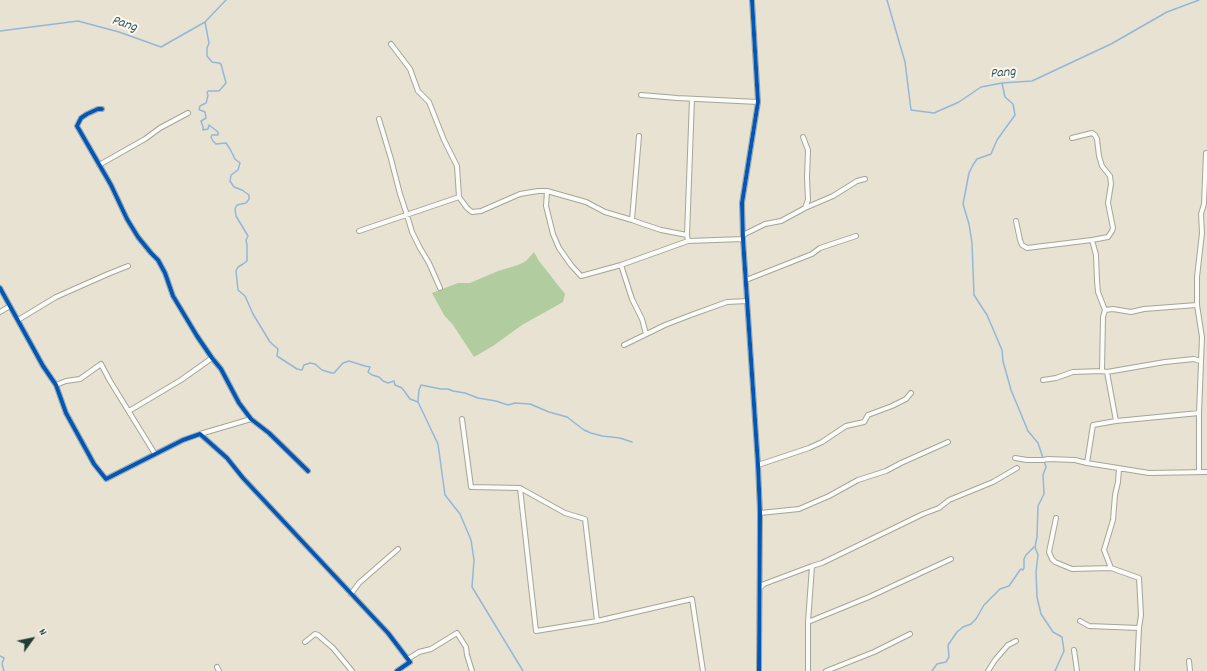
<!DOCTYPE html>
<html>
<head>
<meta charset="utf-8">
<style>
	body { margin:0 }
	#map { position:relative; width:1207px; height:671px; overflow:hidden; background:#e8e2d2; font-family:Dekko,sans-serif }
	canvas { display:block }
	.north { position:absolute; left:12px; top:619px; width:40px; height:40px; -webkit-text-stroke:3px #fbf7ec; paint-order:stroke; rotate:57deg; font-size:11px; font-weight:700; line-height:16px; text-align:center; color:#1f3d34 }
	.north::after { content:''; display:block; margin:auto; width:14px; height:18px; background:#1f3d34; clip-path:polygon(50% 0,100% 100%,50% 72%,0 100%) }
</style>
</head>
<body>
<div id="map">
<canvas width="1207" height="671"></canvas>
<div class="north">N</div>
</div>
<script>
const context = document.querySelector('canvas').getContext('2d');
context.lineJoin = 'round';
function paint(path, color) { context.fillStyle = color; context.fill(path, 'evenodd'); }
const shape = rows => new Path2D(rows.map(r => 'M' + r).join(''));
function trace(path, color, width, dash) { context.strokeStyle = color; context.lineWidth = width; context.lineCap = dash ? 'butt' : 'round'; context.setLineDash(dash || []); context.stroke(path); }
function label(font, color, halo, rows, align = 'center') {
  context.font = font + ' Dekko,sans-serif'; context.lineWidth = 4; context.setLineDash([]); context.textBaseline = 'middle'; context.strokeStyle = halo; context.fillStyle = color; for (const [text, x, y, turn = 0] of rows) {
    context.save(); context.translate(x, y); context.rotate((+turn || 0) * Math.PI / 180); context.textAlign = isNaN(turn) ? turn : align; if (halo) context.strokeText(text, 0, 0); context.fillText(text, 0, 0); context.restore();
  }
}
paint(shape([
	[534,252,539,261,565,294,563,302,522,325,493,346,474,357,453,325,444,315,432,293,458,283,470,283,498,271,518,265,526,261]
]), '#b1cda0');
trace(shape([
	[887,0,905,62,911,110,934,113,959,102,981,87,1002,83,1032,81,1111,44,1167,12,1199,0],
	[205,22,209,43,207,48,207,56,212,62,219,63,221,64,226,83,219,91,208,91,207,93,208,95,207,100,206,103,200,106,199,109,200,110,205,112,206,118,201,121,202,124,203,126,203,130,208,129,209,125,218,132,218,135,212,135,211,137,213,141,216,144,226,143,230,149,235,159,240,163,238,170,231,175,230,181,234,187,242,190,249,195,249,199,246,203,237,205,235,209,236,216,248,236,246,240,247,245,247,261,243,264,238,267,236,271,238,290,245,296,253,314,270,342,278,349,277,356,297,369,302,370,304,365,310,363,315,364,322,370,332,373,334,373,343,363,349,361,365,366,370,367,368,372,372,375,379,377,383,381,388,383,394,381,395,385,402,388,410,399,418,402,438,444,445,495,460,514,471,540,474,560,472,587,523,671],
	[0,31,78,21,119,32,161,47,205,22,226,0],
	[1002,83,1005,97,1013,104,1015,115,997,140,991,154,977,159,973,165,969,173,963,204,969,224,972,243,974,295,987,315,1002,350,1003,361,1011,390,1028,431,1038,443,1046,467,1043,475,1044,494,1038,506,1037,537,1035,547,1038,555,1036,572,1037,597,1041,614,1053,632,1062,637,1064,651,1055,671],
	[418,401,419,390,421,385,441,389,448,389,453,391,465,393,478,398,496,401,508,405,515,403,530,404,549,412,567,417,584,430,591,433,602,436,620,438,632,442],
	[0,656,4,658,2,664,4,671],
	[932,671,937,664,946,662,949,657,948,645,957,632,963,627,971,624,976,619,984,605,1000,589,1009,586,1020,570,1021,569,1023,570,1024,568,1024,559,1026,555,1034,547,1035,547]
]), '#93b7d9', 1.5);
const minor = shape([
	[752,0,758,102,742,203,743,239,758,465,760,513,759,671],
	[391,44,410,69,418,91,429,102,444,140,457,166,459,197,467,208,472,212,481,211,520,194,538,191,547,191,586,202,605,212,632,220,643,224,661,230,687,235,688,241],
	[641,95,677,98,758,102],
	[102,109,98,109,87,114,81,118,77,126,111,185,127,219,138,237,151,253,158,260,165,273,173,296,197,336,212,358,221,369,239,403,251,419,269,433,308,471],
	[379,119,391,159,400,194,407,215,412,232,420,248,429,263,440,288],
	[803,137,808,150,807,178,808,200,805,208],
	[1072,138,1092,133,1095,135,1097,139,1099,156,1102,166,1110,176,1111,184,1108,203,1113,228,1112,231,1108,237,1092,240,1096,255,1097,281,1098,292,1105,310,1103,317,1102,371],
	[99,165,145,139,160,128,188,113],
	[547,191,546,206,553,234,559,248,571,265,581,276,621,265,688,241,743,239],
	[632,220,639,136],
	[1016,221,1020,240,1022,245,1027,248,1092,240],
	[359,231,459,197],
	[687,235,692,99],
	[743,235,765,224,781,221,805,208,833,196,857,181,865,179],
	[621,265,632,299,642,319,646,334],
	[746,280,812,254,820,248,856,236],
	[0,288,43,366,56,385,66,413,94,464,106,479,183,440,200,434,227,458,243,478,388,633,410,662,397,671],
	[1105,310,1113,309,1131,312,1144,309,1197,305],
	[0,312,10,306],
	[18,320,56,297,108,274,128,266],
	[624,345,665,325,691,315,727,302,747,301],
	[1107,372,1116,421],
	[1043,380,1056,378,1073,372,1102,371,1107,372,1165,362,1194,359,1200,361],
	[56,385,66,381,80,379,101,364,110,381,155,454],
	[129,411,181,380,212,358],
	[462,419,471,487,520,488,565,513,585,519,597,621],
	[200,434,251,419],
	[1015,458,1027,460,1043,460,1048,459,1075,460,1087,463,1149,473,1207,472],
	[1087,463,1093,425,1116,421,1199,413],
	[758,465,809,448,822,442,846,426,864,422,868,415,892,406,906,399,911,393],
	[1119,469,1118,482,1115,495,1113,520,1104,550,1111,568,1139,578,1141,615,1139,628,1137,671],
	[1199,472,1199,413,1202,337,1197,305,1197,277,1202,233,1201,214,1204,204,1206,153],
	[520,488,536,631,597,621,692,599,703,671],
	[760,513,799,509,829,496,858,480,886,471,901,463,948,442],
	[1056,518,1049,552,1052,559,1055,562,1072,569,1111,568],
	[760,588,764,584,812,566,822,563,923,514,939,508,949,500,993,482,1017,468],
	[351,594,359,583,398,549],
	[1080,621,1089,626,1139,628],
	[808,622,869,597,951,559],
	[305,642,315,634,318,635,333,648,352,671],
	[1074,650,1077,671],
	[408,659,419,652,431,649,457,633,466,647,467,655,472,671],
	[1189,661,1190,671],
	[217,667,219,671],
	[808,671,808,622,812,566],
	[826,671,874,652,910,634],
	[988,671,995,660,1008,645,1016,641]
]);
trace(minor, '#a4a59a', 6);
trace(minor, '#fcfbf8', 4);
trace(shape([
	[752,0,758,102,742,203,743,239,758,465,760,513,759,671],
	[102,109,98,109,87,114,81,118,77,126,111,185,127,219,138,237,151,253,158,260,165,273,173,296,197,336,212,358,221,369,239,403,251,419,269,433,308,471],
	[0,288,43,366,56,385,66,413,94,464,106,479,183,440,200,434,227,458,243,478,388,633,410,662,397,671]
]), '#0057b8', 4);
label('italic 14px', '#375c66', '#fbf7ec', [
	["Pang",124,25,18],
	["Pang",1003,74,-6]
]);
</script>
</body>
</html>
